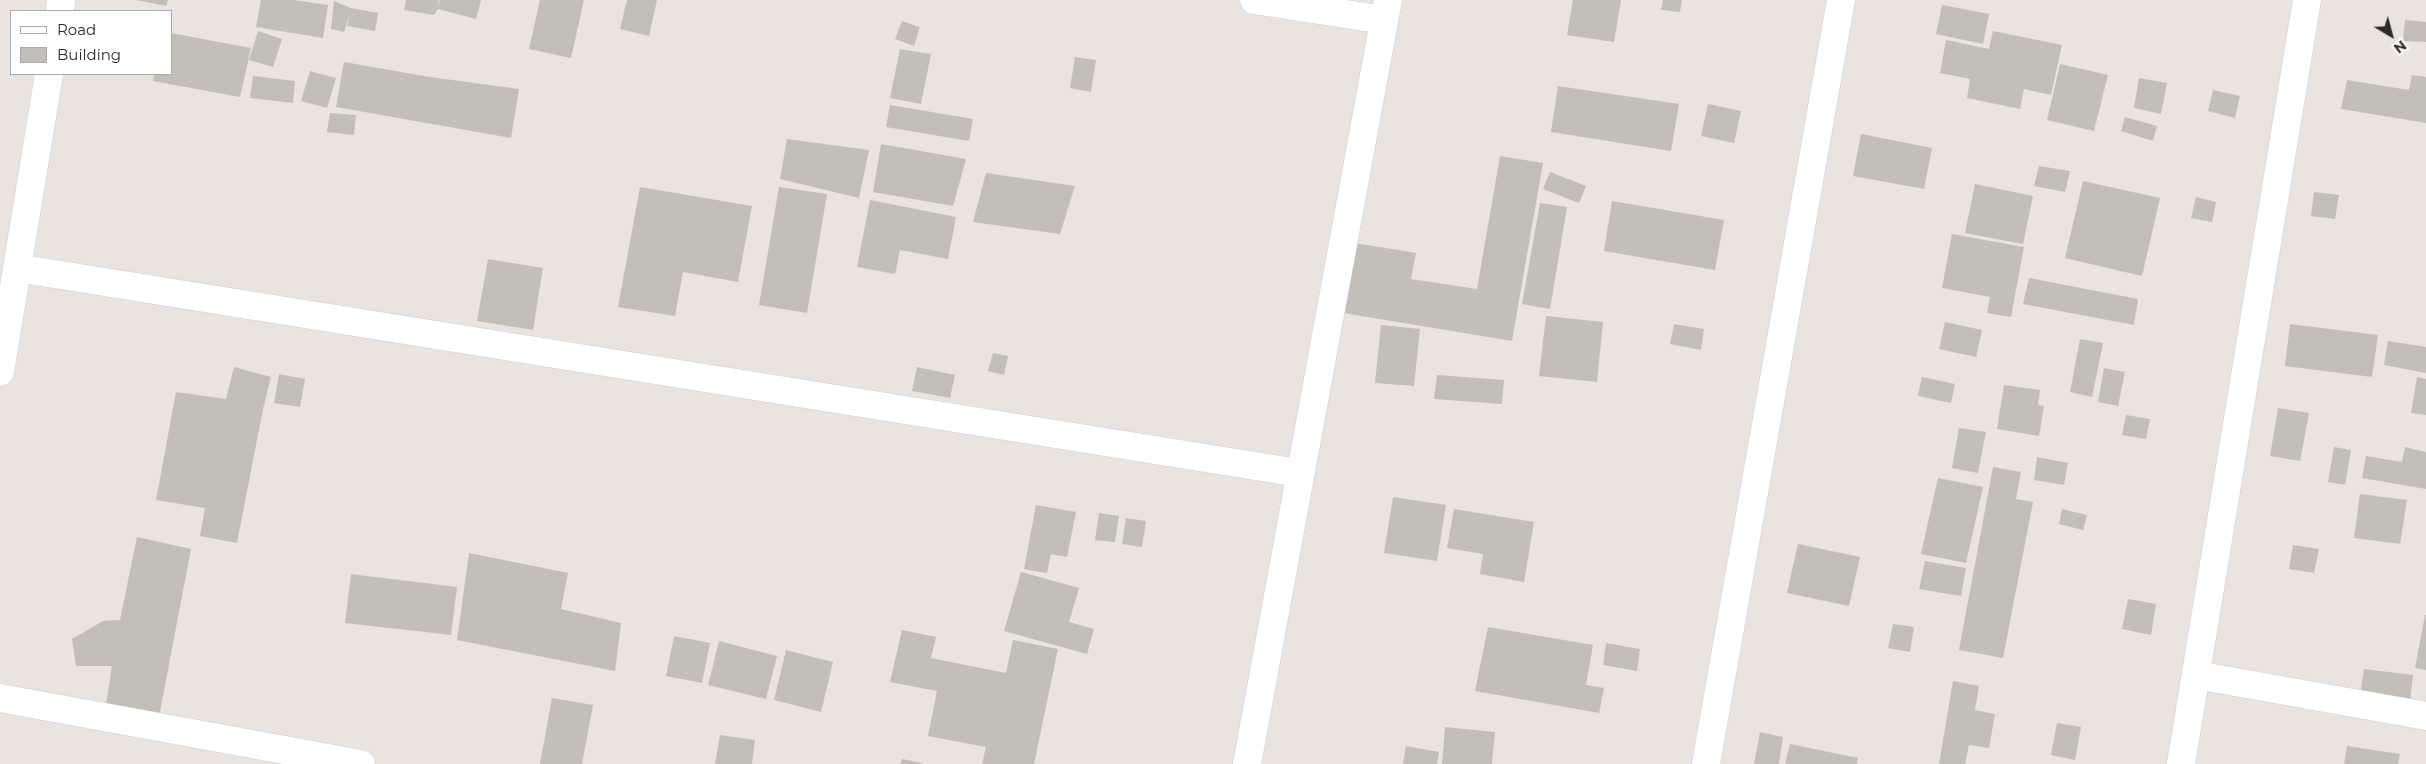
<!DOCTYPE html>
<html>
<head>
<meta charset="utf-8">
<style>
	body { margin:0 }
	#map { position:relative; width:2426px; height:764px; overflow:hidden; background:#ebe3dd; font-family:Montserrat,sans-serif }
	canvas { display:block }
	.legend { position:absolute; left:10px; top:10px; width:162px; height:65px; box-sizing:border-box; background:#fff; border:1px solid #aaa; margin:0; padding:6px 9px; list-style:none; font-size:15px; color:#2a2a2a }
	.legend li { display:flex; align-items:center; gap:10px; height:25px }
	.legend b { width:25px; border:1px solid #aaa }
	.north { position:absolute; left:2366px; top:10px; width:50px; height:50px; -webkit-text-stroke:4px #fff; paint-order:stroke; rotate:143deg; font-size:14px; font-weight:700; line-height:20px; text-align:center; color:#2a2a2a }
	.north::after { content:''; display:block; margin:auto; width:18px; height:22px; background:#2a2a2a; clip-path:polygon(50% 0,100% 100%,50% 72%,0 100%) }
</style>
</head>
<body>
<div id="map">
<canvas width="2426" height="764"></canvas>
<ul class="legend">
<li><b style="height:6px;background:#fff"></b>Road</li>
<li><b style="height:14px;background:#c4beb8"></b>Building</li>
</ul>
<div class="north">N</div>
</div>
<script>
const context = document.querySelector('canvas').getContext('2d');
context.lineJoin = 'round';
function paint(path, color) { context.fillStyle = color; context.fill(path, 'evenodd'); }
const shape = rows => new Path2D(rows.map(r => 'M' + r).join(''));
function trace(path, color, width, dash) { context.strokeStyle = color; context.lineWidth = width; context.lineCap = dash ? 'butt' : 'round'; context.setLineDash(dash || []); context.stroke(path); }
paint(shape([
	[137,0,168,0,166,6],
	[261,0,293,0,328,5,323,38,256,27],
	[406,0,439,0,438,6,440,0,481,0,476,19,438,9,434,15,404,10],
	[540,0,584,0,571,58,529,49],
	[627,0,657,0,649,36,620,29],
	[1573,0,1621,0,1614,42,1567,35],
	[1663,0,1682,0,1680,12,1661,10],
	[334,1,351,8,378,13,375,31,347,26,350,13,344,32,331,29],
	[1942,5,1989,14,1983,44,1936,34],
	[2405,20,2426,22,2426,42,2403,41],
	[902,21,920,27,914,46,895,39],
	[258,31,282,39,273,67,249,60],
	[1993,31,2062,45,2051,95,2024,89,2020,109,1967,98,1970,79,1940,73,1946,40,1989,49],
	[171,33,251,48,240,97,153,81,154,74,171,74],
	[900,49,931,54,921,104,890,98],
	[1075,57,1096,60,1091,92,1070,88],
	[344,62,430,77,519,89,511,138,336,107],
	[2060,64,2108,75,2094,131,2047,120],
	[310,71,336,78,327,108,301,101],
	[2412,75,2426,77,2426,123,2341,109,2347,80,2409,90],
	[253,76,295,81,293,103,250,98],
	[2139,78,2167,83,2161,114,2134,108],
	[1558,86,1679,104,1671,151,1551,132],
	[2213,90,2240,96,2235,118,2208,111],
	[1708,104,1741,111,1734,143,1701,136],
	[890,105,973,119,969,141,886,127],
	[330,113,356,115,354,135,327,132],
	[2125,117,2157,126,2153,141,2121,131],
	[1861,134,1932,148,1924,189,1853,176],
	[787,139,869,150,859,198,780,179],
	[881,144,966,159,953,206,873,192],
	[1500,156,1543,163,1512,341,1343,313,1355,243,1416,253,1411,279,1477,289],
	[2039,166,2070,171,2065,192,2034,186],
	[1550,172,1586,186,1579,203,1543,189],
	[986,173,1075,186,1060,234,973,222],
	[2083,181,2160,198,2142,276,2065,258],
	[1975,184,2033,196,2023,244,1965,233],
	[640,187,752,206,738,282,683,272,675,316,618,307],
	[779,187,827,194,807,313,759,305],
	[2314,192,2339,195,2335,219,2311,216],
	[2196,197,2216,202,2212,222,2191,218],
	[870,200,956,217,948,259,900,250,895,274,857,267],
	[1612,201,1724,220,1715,270,1604,251],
	[1540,203,1567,207,1550,309,1522,304],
	[1952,234,2024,247,2011,317,1987,313,1990,297,1942,288],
	[488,259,543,268,533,330,477,321],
	[2029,278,2138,299,2134,325,2023,304],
	[1546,316,1603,322,1597,382,1539,376],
	[1945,322,1982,330,1976,357,1939,349],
	[1674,324,1704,329,1701,350,1670,344],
	[2290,324,2378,335,2372,377,2285,366],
	[1381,325,1420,329,1414,386,1375,383],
	[2080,339,2103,343,2092,397,2070,392],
	[2388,341,2426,347,2426,373,2384,365],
	[993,353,1008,356,1004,375,988,371],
	[234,367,271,377,263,409,237,543,200,536,205,508,156,500,176,392,226,399],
	[917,367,955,375,950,398,912,391],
	[2104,368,2125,372,2118,406,2098,402],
	[279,374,305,379,300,407,274,403],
	[1437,375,1504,380,1502,404,1434,399],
	[1922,377,1955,384,1951,403,1918,396],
	[2417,377,2426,379,2426,415,2411,413],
	[2004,385,2040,390,2038,405,2044,406,2039,436,1997,429],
	[2278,408,2309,413,2300,461,2270,456],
	[2126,415,2150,419,2146,439,2122,435],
	[1959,428,1986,432,1978,473,1952,468],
	[2334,447,2351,450,2345,485,2328,482],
	[2405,447,2426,452,2426,489,2362,478,2366,456,2402,462],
	[2037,457,2068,463,2064,485,2034,480],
	[1993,467,2021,472,2016,499,2033,502,2003,658,1959,650],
	[1938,478,1983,487,1966,563,1921,554],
	[2360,494,2407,500,2400,544,2354,538],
	[1393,497,1446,505,1437,561,1384,553],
	[1036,505,1076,512,1067,557,1051,554,1047,573,1024,569],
	[1454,509,1534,522,1524,582,1480,574,1483,554,1447,548],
	[2062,509,2087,515,2083,530,2059,524],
	[1099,513,1119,516,1115,542,1095,540],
	[1126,518,1146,521,1142,547,1122,544],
	[137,537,191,549,157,727,104,717,112,666,76,666,72,639,103,621,120,620],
	[1798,544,1860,557,1849,606,1787,593],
	[2293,545,2319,549,2314,573,2289,569],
	[469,553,568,573,561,609,621,623,615,671,457,640],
	[1925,561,1966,568,1961,596,1919,589],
	[1021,572,1079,588,1069,622,1094,629,1087,654,1004,631],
	[351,574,457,587,451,635,345,623],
	[2128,599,2156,604,2151,635,2122,629],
	[2425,615,2426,615,2426,670,2415,668],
	[1893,624,1914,627,1910,652,1888,648],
	[1488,627,1593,645,1586,685,1604,688,1599,713,1475,691],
	[902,630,936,637,931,658,1006,673,1013,640,1058,649,1034,764,982,764,986,747,928,736,937,691,890,682],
	[674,636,710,643,702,683,666,676],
	[719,641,777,656,766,699,708,685],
	[1606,643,1640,649,1637,671,1603,665],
	[786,650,833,662,821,712,774,700],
	[2364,669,2413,675,2410,702,2360,696],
	[1953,681,1979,686,1975,710,1995,714,1989,748,1969,745,1965,764,1939,764],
	[552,698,593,705,582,764,540,764],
	[2057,723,2081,727,2075,760,2051,755],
	[1445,727,1495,732,1492,764,1442,764],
	[1760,732,1783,737,1779,764,1754,764],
	[720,735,755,740,752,764,715,764],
	[1790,744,1858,758,1857,764,1785,764],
	[1406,746,1439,752,1437,764,1403,764],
	[2347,746,2400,754,2398,764,2344,764],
	[902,759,922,763,922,764,900,764]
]), '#c4beb8');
const street = shape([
	[1254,0,1384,20],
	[60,11,61,0],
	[17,268,1299,473],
	[0,372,49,74],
	[2196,675,2426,716],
	[0,698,361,764],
	[1247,764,1388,0],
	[1706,764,1841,0],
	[2181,764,2307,0]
]);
trace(street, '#c8ced7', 29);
trace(street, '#fff', 28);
</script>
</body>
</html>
